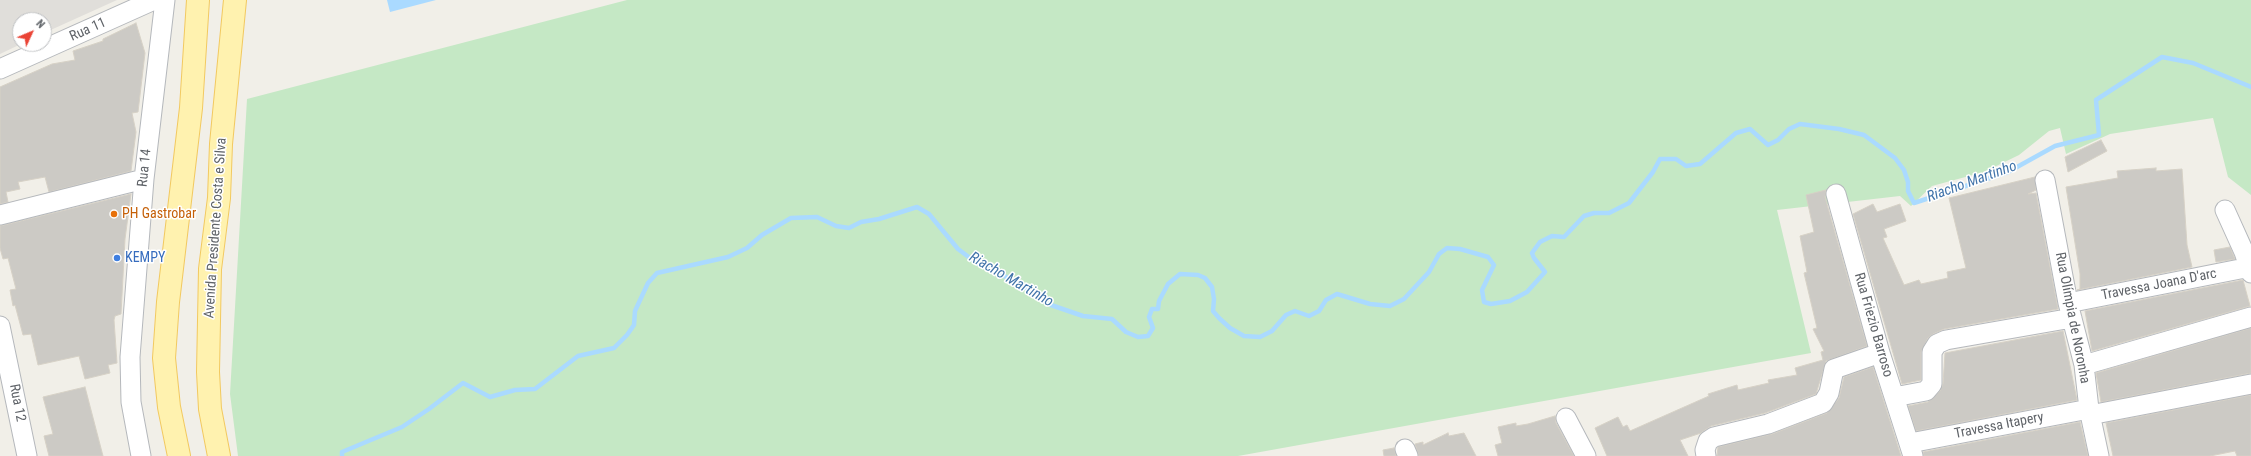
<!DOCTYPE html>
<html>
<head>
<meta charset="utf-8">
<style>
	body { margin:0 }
	#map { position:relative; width:2251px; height:456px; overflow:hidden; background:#f1efe8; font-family:"Roboto Condensed",sans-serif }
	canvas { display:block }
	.north { position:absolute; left:12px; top:12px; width:40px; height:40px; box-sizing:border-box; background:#fff; border:1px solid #bfc1c3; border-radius:50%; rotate:46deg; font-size:11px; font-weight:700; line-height:16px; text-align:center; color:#5f6368 }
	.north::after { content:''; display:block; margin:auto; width:14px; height:18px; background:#ea4335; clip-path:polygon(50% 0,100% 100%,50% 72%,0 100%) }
</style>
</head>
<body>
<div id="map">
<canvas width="2251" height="456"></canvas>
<div class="north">N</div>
</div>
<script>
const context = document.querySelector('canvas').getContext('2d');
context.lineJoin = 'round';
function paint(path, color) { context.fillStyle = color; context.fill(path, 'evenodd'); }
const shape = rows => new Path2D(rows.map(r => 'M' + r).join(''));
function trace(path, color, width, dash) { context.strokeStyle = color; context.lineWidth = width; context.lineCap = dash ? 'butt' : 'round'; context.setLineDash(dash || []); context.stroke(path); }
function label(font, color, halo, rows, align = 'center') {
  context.font = font + ' "Roboto Condensed",sans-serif'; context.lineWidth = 3; context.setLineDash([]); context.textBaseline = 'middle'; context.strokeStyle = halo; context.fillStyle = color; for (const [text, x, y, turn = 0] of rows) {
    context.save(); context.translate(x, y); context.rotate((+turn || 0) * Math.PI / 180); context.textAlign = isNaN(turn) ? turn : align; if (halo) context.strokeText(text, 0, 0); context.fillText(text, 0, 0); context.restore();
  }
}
paint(shape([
	[0,0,117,0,44,33,44,20,20,20,21,44,0,54]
]), '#e0deda');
paint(shape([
	[627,0,2251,0,2251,195,2228,177,2213,118,2110,134,2066,154,2060,128,2049,131,2019,155,1984,172,1932,186,1911,206,1900,196,1777,210,1811,353,1238,456,238,456,230,394,247,99]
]), '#c5e8c5');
paint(shape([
	[387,0,436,0,390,12]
]), '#aadaff');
trace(shape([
	[342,456,342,452,402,427,429,409,463,383,490,397,515,390,535,389,578,356,614,348,627,335,634,325,635,311,648,283,657,273,728,257,747,248,762,235,791,218,817,217,836,226,849,228,861,222,879,219,917,207,929,214,958,249,978,264,1017,282,1048,304,1083,316,1112,319,1126,332,1138,337,1148,336,1153,328,1149,317,1152,309,1158,309,1159,301,1168,284,1180,274,1198,275,1205,278,1212,287,1214,299,1213,311,1219,318,1230,328,1244,336,1260,337,1272,331,1286,315,1295,311,1309,316,1319,311,1326,300,1337,294,1370,304,1390,306,1404,299,1429,272,1439,254,1447,248,1460,249,1488,257,1494,265,1482,290,1484,302,1491,304,1510,301,1527,292,1545,272,1534,258,1532,253,1540,242,1552,236,1564,237,1584,216,1594,213,1609,213,1629,203,1653,172,1660,159,1676,159,1686,166,1700,164,1736,133,1750,129,1768,145,1778,140,1789,129,1800,124,1839,129,1864,135,1895,158,1904,170,1908,182,1908,191,1914,203,2008,172,2055,146,2099,135,2096,100,2162,57,2193,63,2251,87]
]), '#aadaff', 4.5);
const building = shape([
	[136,23,145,53,138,112,132,113,136,132,131,171,49,192,45,177,18,182,20,189,6,192,8,202,0,204,0,87,52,64,75,60,73,51,103,41,103,39,136,23],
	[2101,140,2107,151,2068,172,2065,157,2101,140],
	[2156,168,2156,171,2182,169,2187,245,2192,267,2077,290,2080,289,2080,274,2066,187,2118,178,2117,171,2156,168],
	[2035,177,2036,190,2028,194,2036,193,2058,309,1944,329,1933,334,1928,338,1921,352,1921,380,1902,384,1853,214,1873,204,1877,212,1900,204,1906,221,1884,229,1887,237,1883,238,1904,285,1919,280,1921,284,1948,278,1947,272,1966,268,1949,198,2035,177],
	[1826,190,1825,197,1867,346,1826,361,1816,394,1765,413,1711,426,1701,433,1680,440,1688,456,1607,456,1595,428,1618,417,1623,427,1627,425,1630,431,1709,396,1708,394,1737,385,1738,390,1769,383,1768,380,1797,375,1795,368,1823,360,1821,352,1824,351,1813,329,1817,328,1804,273,1807,272,1800,236,1814,232,1806,195,1826,190],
	[131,194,125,239,121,314,115,316,114,320,117,363,108,365,110,373,85,379,79,356,38,365,31,334,23,335,15,305,13,306,10,290,16,289,8,258,3,259,0,248,0,226,131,194],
	[2230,247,2235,259,2216,262,2214,250,2230,247],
	[2243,280,2250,306,2092,351,2085,311,2243,280],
	[2251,328,2251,373,2101,402,2096,373,2251,328],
	[2063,331,2077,400,1916,431,1908,406,1928,402,1940,391,1943,384,1945,353,2063,331],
	[1873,367,1901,456,1717,456,1718,447,1772,434,1827,413,1839,398,1844,377,1873,367],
	[85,387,103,456,49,456,44,436,53,434,43,397,85,387],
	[2251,395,2251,456,2237,456,2235,451,2210,456,2113,456,2106,423,2251,395],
	[1555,416,1556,423,1574,456,1498,456,1495,445,1502,443,1498,427,1516,423,1516,426,1528,424,1555,416],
	[2080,422,2088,456,1924,456,1923,452,2080,422],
	[1448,433,1449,436,1464,433,1476,456,1419,456,1415,444,1423,442,1423,445,1448,433],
	[1394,448,1396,456,1384,456,1383,450,1394,448]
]);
paint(building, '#cccac5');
trace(building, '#d6d1c6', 1);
const minor = shape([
	[0,69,154,0],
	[2045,180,2068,303,2084,365,2089,409,2099,456],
	[1836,194,1880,353,1913,456],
	[2225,210,2244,252,2251,273],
	[0,215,144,179],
	[2068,303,2250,267],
	[0,326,27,456],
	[2084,365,2251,317],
	[1894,397,1926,391,1932,384,1932,352,1937,344,1946,340,2072,318],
	[2090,415,2251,384],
	[1566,418,1586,456],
	[1910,443,2089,409],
	[1405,449,1408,456],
	[141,456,131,402,130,357,144,179,165,0],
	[1706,456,1705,450,1708,441,1714,437,1768,424,1823,403,1829,393,1834,369,1880,353]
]);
const major = shape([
	[179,456,169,407,164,358,168,302,191,108,198,0],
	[219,456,210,409,208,372,210,269,219,198,221,144,235,0]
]);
trace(minor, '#b5b8bc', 21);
trace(major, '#f2c960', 24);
trace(minor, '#fff', 19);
trace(major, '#fff2af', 22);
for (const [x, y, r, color] of [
	[114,214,4,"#e8710a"],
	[117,258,4,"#3f7fe0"]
]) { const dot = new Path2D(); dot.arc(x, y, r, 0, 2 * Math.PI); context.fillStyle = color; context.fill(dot); trace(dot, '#fff', 1.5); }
label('14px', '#5f6368', '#fff', [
	["Rua 11",88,30,-24],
	["Rua 14",145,168,-84],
	["Avenida Presidente Costa e Silva",216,228,-86],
	["Travessa Joana D'arc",2159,285,-11],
	["Rua Olímpia de Noronha",2072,318,79],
	["Rua Friezio Barroso",1873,325,74],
	["Rua 12",17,403,79],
	["Travessa Itapery",1999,426,-11]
]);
label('14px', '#c56008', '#fff', [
	["PH Gastrobar",122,214]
], 'left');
label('14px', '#366cbe', '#fff', [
	["KEMPY",125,258]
], 'left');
label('italic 15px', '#4174aa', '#fff', [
	["Riacho Martinho",1972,182,-20],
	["Riacho Martinho",1011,280,30]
]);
</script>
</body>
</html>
